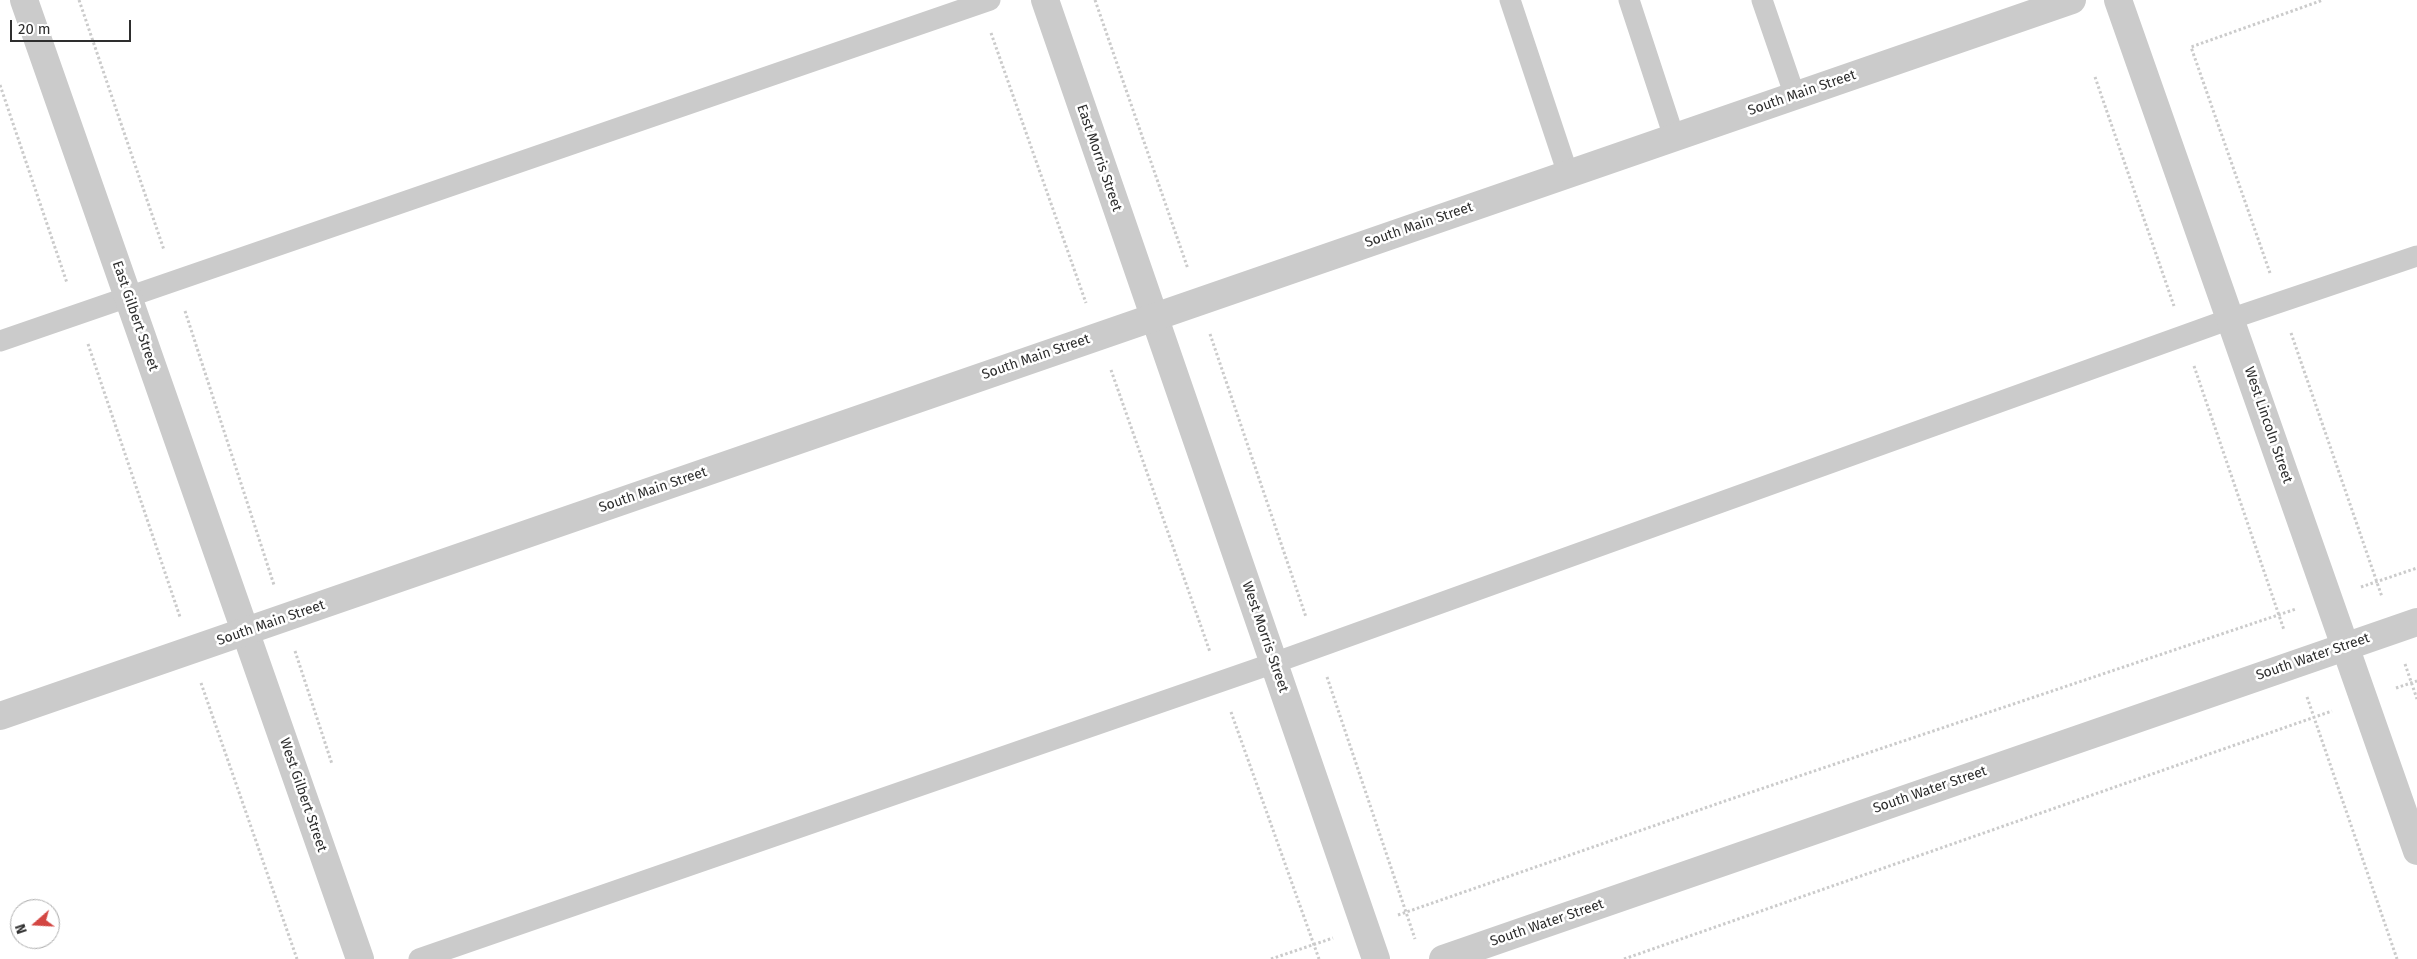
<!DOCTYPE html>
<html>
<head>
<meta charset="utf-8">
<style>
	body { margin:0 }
	#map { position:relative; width:2417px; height:959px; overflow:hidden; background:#fff; font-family:"Fira Sans",sans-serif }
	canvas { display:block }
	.north { position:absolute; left:10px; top:899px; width:50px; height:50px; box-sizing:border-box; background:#fff; border:1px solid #ababab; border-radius:50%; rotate:251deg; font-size:14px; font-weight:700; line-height:20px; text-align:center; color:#2e2e2e }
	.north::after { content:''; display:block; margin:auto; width:18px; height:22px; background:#d34642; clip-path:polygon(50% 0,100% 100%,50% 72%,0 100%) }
	.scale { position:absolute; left:10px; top:20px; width:121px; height:22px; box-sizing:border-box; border:2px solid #2e2e2e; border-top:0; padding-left:6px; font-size:15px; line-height:18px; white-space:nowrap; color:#2e2e2e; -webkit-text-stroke:4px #fff; paint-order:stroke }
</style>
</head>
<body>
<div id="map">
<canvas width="2417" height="959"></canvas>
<div class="north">N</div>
<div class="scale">20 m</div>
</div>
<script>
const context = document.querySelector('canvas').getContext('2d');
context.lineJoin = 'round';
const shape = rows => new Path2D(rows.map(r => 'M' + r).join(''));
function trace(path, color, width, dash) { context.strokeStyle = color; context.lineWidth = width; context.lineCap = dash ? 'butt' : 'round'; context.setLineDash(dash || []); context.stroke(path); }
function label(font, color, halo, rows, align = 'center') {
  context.font = font + ' "Fira Sans",sans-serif'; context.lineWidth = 5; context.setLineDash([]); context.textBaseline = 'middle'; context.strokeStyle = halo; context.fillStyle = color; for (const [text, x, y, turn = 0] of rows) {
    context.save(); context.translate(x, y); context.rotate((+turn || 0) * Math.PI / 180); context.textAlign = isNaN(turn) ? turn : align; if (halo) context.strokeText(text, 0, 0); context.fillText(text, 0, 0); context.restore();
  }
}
trace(shape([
	[79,0,164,250],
	[1095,0,1188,269],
	[991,33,1086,303],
	[2095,77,2174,306],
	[0,85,67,283],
	[2270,273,2191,47,2323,0],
	[185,311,274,585],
	[2291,333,2382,597],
	[1210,334,1306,617],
	[88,344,180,617],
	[2194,366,2284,630],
	[1111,370,1210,652],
	[2361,587,2417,568],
	[295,651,332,764],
	[2405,664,2417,699],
	[1327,677,1415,939],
	[201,683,297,959],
	[2396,688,2417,681],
	[2307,697,2397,959],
	[1231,712,1319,959],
	[1398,915,1725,801,2296,609],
	[1271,959,1333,938],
	[1624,959,2332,711]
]), '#cbcbcb', 3, [2.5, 2.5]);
trace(shape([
	[1510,0,1568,174],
	[1629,0,1674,137],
	[1762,0,1795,96],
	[0,341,990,0],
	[419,959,1274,663,2230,319,2417,256]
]), '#cbcbcb', 21);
trace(shape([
	[24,0,360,959],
	[1045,0,1376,959],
	[1443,959,2417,622]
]), '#cbcbcb', 28);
trace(shape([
	[2118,0,2417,851],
	[0,716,2072,0]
]), '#cbcbcb', 28);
label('14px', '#2e2e2e', '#fff', [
	["South Main Street",1802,93,-19],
	["East Morris Street",1099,158,71],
	["South Main Street",1419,225,-19],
	["East Gilbert Street",135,316,71],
	["South Main Street",1036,357,-19],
	["West Lincoln Street",2268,425,71],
	["South Main Street",653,490,-19],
	["South Main Street",271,623,-19],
	["West Morris Street",1265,637,71],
	["South Water Street",2313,657,-19],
	["South Water Street",1930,790,-19],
	["West Gilbert Street",303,795,71],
	["South Water Street",1547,923,-19]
]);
</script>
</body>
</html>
